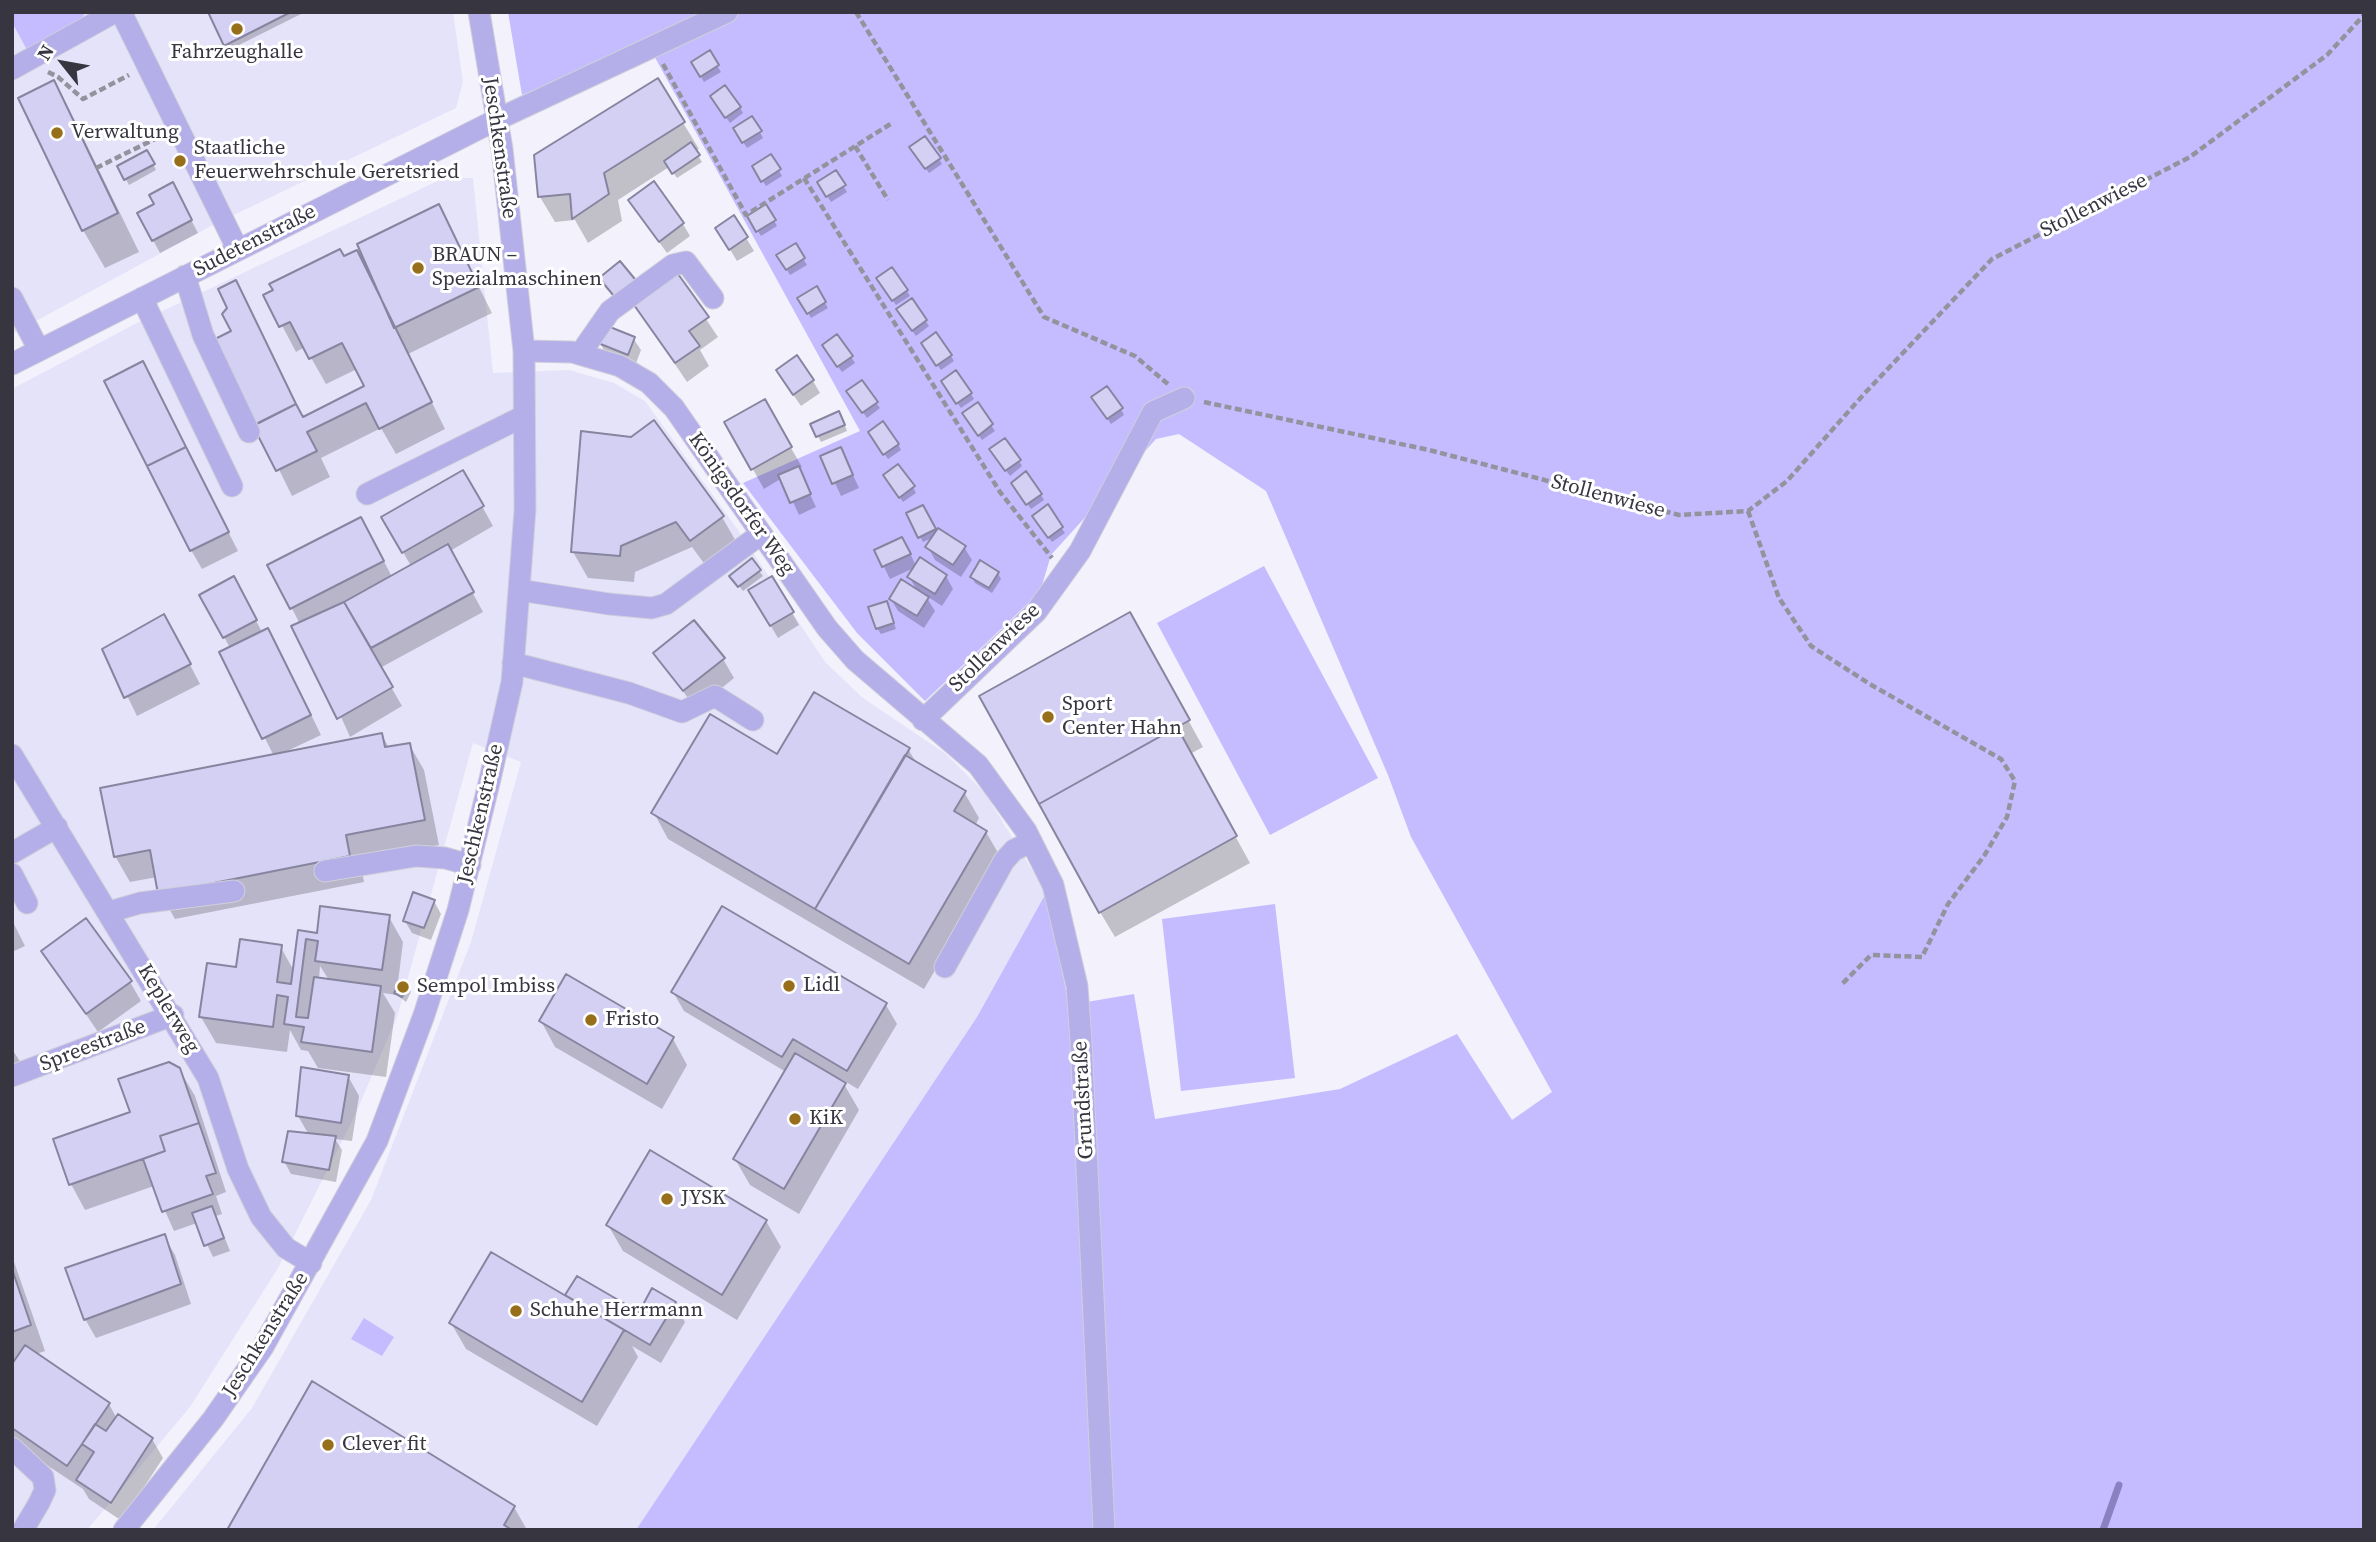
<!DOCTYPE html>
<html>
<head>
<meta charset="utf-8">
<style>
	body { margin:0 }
	#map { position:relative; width:2376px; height:1542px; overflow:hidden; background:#f2f1fc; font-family:"Source Serif 4",serif }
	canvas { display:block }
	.frame { position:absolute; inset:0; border:14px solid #363540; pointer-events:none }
	.north { position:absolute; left:28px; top:28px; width:70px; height:70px; -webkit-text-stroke:5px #fff; paint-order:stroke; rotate:301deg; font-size:19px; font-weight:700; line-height:28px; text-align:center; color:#363540 }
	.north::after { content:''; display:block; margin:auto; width:24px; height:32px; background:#363540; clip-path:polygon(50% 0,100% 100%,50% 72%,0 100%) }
</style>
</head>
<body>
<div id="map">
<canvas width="2376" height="1542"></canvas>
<div class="frame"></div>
<div class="north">N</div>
</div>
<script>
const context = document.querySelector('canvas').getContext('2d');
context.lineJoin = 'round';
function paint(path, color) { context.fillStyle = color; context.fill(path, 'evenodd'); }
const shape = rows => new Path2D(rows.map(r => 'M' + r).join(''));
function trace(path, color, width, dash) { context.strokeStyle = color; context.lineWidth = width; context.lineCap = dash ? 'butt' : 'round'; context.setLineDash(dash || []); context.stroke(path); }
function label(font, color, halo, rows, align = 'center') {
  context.font = font + ' "Source Serif 4",serif'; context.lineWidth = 6; context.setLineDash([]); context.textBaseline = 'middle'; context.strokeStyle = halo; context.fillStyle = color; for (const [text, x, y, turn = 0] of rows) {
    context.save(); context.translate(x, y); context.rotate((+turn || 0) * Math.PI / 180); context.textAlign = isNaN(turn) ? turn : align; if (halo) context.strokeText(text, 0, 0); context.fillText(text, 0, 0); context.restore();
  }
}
paint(shape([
	[12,12,453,12,463,82,456,108,211,226,12,334],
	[444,178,473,178,493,373,569,370,614,383,645,401,738,530,825,662,863,698,946,754,985,793,1046,893,977,1017,636,1530,153,1530,252,1408,371,1200,471,942,521,762,473,743,397,1017,355,1115,278,1268,190,1407,87,1530,12,1530,12,389,135,324]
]), '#e5e3f9');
paint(shape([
	[12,12,85,12,82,19,27,50,12,22],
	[508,12,2364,12,2364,1530,636,1530,977,1017,1046,893,1069,1005,1134,994,1155,1119,1340,1089,1457,1034,1512,1120,1552,1092,1411,837,1388,775,1266,491,1179,434,1156,439,1051,555,1040,592,925,701,857,633,743,483,860,431,647,43,522,95],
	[1264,566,1378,778,1270,835,1157,623],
	[1275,904,1295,1078,1181,1091,1162,919],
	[364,1318,394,1337,382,1356,351,1339]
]), '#c4bcff');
paint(shape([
	[210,12,305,12,229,50],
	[709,53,721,72,704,82,693,63],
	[657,80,699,149,695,151,702,162,677,178,669,167,618,200,622,221,588,243,575,220,555,222,540,197],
	[53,83,75,121,139,252,105,268,83,230],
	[715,102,740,108,743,113,730,123],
	[752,118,763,138,747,148,735,129],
	[147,153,156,170,129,185,119,167],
	[915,153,939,159,942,164,929,173],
	[771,157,782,176,766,186,754,167],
	[835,172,847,192,831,202,819,183],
	[179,197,198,233,160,253,139,214],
	[438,206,492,313,408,354,445,429,396,454,381,428,321,458,330,477,292,496,216,341,234,332,246,301,303,418,366,387,357,369,326,384,305,347,296,352,266,295,358,251,358,246],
	[766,207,777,226,761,236,749,217],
	[638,213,683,224,690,236,667,253],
	[734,218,754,251,737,261,717,228],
	[795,246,807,265,790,275,779,256],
	[677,276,718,337,700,350,709,366,687,382,635,305,627,312,619,303],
	[882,284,907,291,910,296,896,305],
	[816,289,828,308,811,318,800,299],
	[911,300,929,326,916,336,901,315],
	[837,336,855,363,842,372,827,351],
	[633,338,641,350,635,366,607,356,600,343],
	[926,349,951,356,954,361,941,370],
	[813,381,820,393,801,406,785,383],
	[153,383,238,551,202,569,191,550],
	[946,387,971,394,974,399,961,408],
	[852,397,876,403,880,408,867,418],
	[764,401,802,467,798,469,816,507,799,515,782,478,764,489,727,423],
	[1097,403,1121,409,1124,415,1111,424],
	[977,404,995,431,982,440,967,419],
	[842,418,847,431,821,442,812,425],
	[583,433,722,517,737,543,706,566,692,547,635,572,634,582,588,578,573,552],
	[873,438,898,444,901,450,888,459],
	[995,455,1019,461,1022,466,1010,476],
	[823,457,847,462,859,488,841,496],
	[463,472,493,526,450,551,483,612,380,668,402,706,350,737,300,624,270,566,372,538,392,577,411,566,383,517],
	[889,481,913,487,916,493,903,502],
	[1016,489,1041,495,1044,500,1031,509],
	[923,507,936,534,964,547,972,560,961,577,935,560,928,547,934,537,923,542,908,514],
	[1047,507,1065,533,1052,542,1037,522],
	[876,551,909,551,916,566,946,576,953,589,942,606,925,595,935,611,924,628,898,611,891,599,919,593,909,577,916,567,890,579],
	[759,571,763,576,743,591,735,581],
	[998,573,1001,579,992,593,975,583,972,577],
	[233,578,262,632,268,630,279,649,321,735,283,753,382,735,389,748,409,744,424,770,439,845,360,861,364,882,175,919,160,893,157,877,130,882,115,856,274,756,221,652,230,648,202,595],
	[772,578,799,625,778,638,750,591],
	[889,608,896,629,881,634,877,628],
	[175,636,200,684,137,716,104,649],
	[1144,640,1203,747,1190,754,1250,863,1115,937,1100,912],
	[655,653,723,659,734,678,696,709],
	[908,749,917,764,964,792,979,818,975,826,986,832,1001,858,924,989,668,839,654,813,778,756],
	[434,901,441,914,431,940,412,933,405,921],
	[389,917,403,942,397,990,408,986,411,992,406,1002,397,995,383,993,395,1013,386,1077,318,1068,308,1051,301,1050,290,1030,287,1052,216,1043,201,1017,238,969,280,946,294,971,300,932,318,935],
	[320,966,329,980,319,979],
	[12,920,25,946,12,952],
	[43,951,130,982,141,1001,98,1032],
	[673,992,886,1005,897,1024,858,1089,841,1079,859,1110,799,1214,750,1185,735,1159,786,1072,684,1011],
	[541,1021,673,1039,687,1065,662,1109,555,1047],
	[12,1049,21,1063,12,1068],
	[179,1069,195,1096,226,1192,216,1196,222,1214,216,1216,230,1251,213,1257,197,1223,174,1231,154,1186,85,1210,71,1184,132,1113],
	[348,1076,359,1096,352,1141,335,1139,342,1150,336,1182,291,1174,284,1161,309,1135,298,1116],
	[766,1221,781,1247,737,1320,623,1251,608,1225],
	[164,1236,175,1255,191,1304,96,1338,85,1319],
	[12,1256,45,1351,36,1354,109,1404,117,1419,152,1439,163,1458,122,1521,89,1499,83,1489,12,1442,12,1367,16,1361,12,1363],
	[578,1278,639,1314,674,1303,685,1322,661,1363,632,1346,638,1357,597,1426,466,1349,451,1323,566,1298],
	[514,1507,527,1530,228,1530]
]), '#0003');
trace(shape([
	[2103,1530,2119,1485]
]), '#8981c0', 7);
const building = shape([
	[208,12,291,12,224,46,208,12],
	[710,50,719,65,700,77,691,62,710,50],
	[658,78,685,122,604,173,609,194,572,219,570,194,538,197,534,155,658,78],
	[54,80,118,213,82,231,18,98,54,80],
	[725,85,741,107,725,118,710,96,725,85],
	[752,116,762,131,742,143,733,128,752,116],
	[925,136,941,158,925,169,909,147,925,136],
	[691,142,700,155,672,174,664,161,691,142],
	[147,150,155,164,124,180,117,166,147,150],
	[771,154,781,169,761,182,752,166,771,154],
	[836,170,846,185,826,197,817,182,836,170],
	[654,181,684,223,659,242,628,200,654,181],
	[173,182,192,220,152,241,137,213,154,204,149,195,173,182],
	[439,204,479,287,394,328,357,244,439,204],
	[766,204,776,220,756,232,747,216,766,204],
	[734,215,748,237,729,250,715,228,734,215],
	[796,243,805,258,786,270,776,255,796,243],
	[340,249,344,256,357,250,432,402,379,429,366,403,307,432,317,451,276,471,253,426,296,404,303,417,364,386,342,343,309,359,290,322,279,327,263,295,273,290,269,284,340,249],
	[620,261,639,284,618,301,599,278,620,261],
	[892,267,908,290,892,301,876,278,892,267],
	[678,274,709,317,689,331,700,346,675,363,634,305,678,274],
	[236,280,296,404,256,424,213,340,231,331,222,314,227,308,218,289,236,280],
	[817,286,826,302,807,314,797,298,817,286],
	[912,298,927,320,912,331,896,309,912,298],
	[605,325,635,337,628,355,598,343,605,325],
	[936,332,952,355,936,366,921,343,936,332],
	[837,334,853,356,837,367,822,345,837,334],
	[797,355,814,380,793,395,776,370,797,355],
	[143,361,186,447,147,466,104,381,143,361],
	[956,370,972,393,956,404,941,381,956,370],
	[862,380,878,402,862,413,846,391,862,380],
	[1107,386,1123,408,1107,419,1091,397,1107,386],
	[765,399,792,447,751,470,724,422,765,399],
	[978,402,993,424,978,436,962,413,978,402],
	[839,411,845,425,816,437,810,424,839,411],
	[654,420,724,516,690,541,676,522,621,546,620,556,571,552,581,431,631,437,654,420],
	[883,421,899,444,883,455,868,432,883,421],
	[1005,438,1021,460,1005,471,989,449,1005,438],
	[186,447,229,532,190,551,147,466,186,447],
	[841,447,853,475,832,484,820,456,841,447],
	[898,464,915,486,899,498,883,475,898,464],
	[799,466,811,494,790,503,778,475,799,466],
	[463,470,484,506,402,553,381,517,463,470],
	[1026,471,1042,494,1026,505,1011,483,1026,471],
	[1048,504,1063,527,1048,538,1032,516,1048,504],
	[923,505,936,529,918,538,906,513,923,505],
	[361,517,384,561,290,609,267,565,361,517],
	[938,528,966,546,953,565,925,547,938,528],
	[902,537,911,554,882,567,874,550,902,537],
	[448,544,474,592,371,648,344,602,448,544],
	[920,557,947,575,935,594,907,577,920,557],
	[752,558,761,570,738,587,729,576,752,558],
	[980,560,999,572,989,588,970,577,980,560],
	[234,576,257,620,223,638,199,595,234,576],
	[772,576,794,612,770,626,748,590,772,576],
	[901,579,929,597,917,616,889,599,901,579],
	[887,601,894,623,876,629,868,607,887,601],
	[344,602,393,687,337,719,291,626,344,602],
	[1130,612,1190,720,1039,804,979,696,1130,612],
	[164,614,191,664,124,698,102,649,164,614],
	[694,620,725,658,683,691,653,653,694,620],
	[268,628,311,715,262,739,219,652,268,628],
	[814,692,910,748,815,909,651,813,710,714,777,754,814,692],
	[1177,727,1237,836,1099,913,1039,804,1177,727],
	[382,733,385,747,410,743,425,820,346,835,350,856,158,894,150,850,114,857,100,788,382,733],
	[905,755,966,791,954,811,987,831,909,964,815,909,905,755],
	[413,892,435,900,424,928,403,921,413,892],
	[320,906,390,915,382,970,315,961,318,941,306,939,296,1017,308,1018,314,977,381,986,372,1052,301,1042,304,1027,284,1024,288,997,277,995,273,1027,199,1017,207,963,236,967,240,939,282,945,277,982,291,984,298,930,317,933,320,906],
	[722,906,887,1003,847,1071,793,1039,782,1057,671,992,722,906],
	[86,918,132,981,86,1014,41,951,86,918],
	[566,974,674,1037,647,1084,539,1021,566,974],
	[401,980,409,985,402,997,394,993,401,980],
	[795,1053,846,1083,784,1189,733,1159,795,1053],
	[169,1062,180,1068,199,1123,160,1136,165,1151,69,1185,53,1139,130,1112,118,1079,169,1062],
	[301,1067,349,1075,341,1123,296,1116,301,1067],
	[199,1123,216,1173,206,1176,213,1194,162,1212,143,1159,165,1151,160,1136,199,1123],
	[288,1131,336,1136,329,1170,282,1162,288,1131],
	[650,1150,767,1220,722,1295,606,1225,650,1150],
	[212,1206,224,1238,204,1246,192,1213,212,1206],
	[165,1234,181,1284,84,1320,65,1268,165,1234],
	[491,1252,624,1330,582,1402,449,1323,491,1252],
	[12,1269,31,1325,12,1332,12,1269],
	[577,1276,639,1312,652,1288,676,1302,650,1345,565,1295,577,1276],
	[25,1345,110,1403,67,1466,12,1428,12,1364,25,1345],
	[312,1381,515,1506,504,1525,512,1530,227,1530,312,1381],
	[118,1414,153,1438,111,1503,76,1480,94,1452,82,1444,95,1424,106,1431,118,1414]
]);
paint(building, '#d3d0f4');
trace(building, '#87849f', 2);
const minor = shape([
	[121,12,238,250],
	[12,69,115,12],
	[185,276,203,335,249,432],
	[12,298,39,350],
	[142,298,232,486],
	[524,351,572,352,620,366,649,383,674,408,827,628,855,660,978,765,1026,831,1053,885,1077,986,1081,1041,1104,1530],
	[580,354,610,311,673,265,686,262,713,298],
	[12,364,496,120,727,12],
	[367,494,524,416],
	[519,590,609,604,652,608,666,604,761,534],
	[513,663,629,693,682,712,715,696,753,720],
	[923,720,1036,612,1080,551,1153,412,1184,398],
	[12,755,208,1078,238,1169,261,1217,286,1248,311,1263],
	[12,853,57,827],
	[325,871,416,856,445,858,470,865],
	[12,874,27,903],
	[109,912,140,903,234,891],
	[945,967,1004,861,1014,850,1031,842],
	[12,1076,173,1015],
	[12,1448,43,1477,45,1490,39,1503,23,1530],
	[124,1530,213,1419,263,1347,377,1141,424,1015,458,910,490,779,512,682,525,510,524,351,502,149,479,12]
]);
trace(minor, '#d0cfda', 23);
trace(shape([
	[856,12,1044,317,1135,356,1169,385],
	[663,64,746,215,892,123],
	[48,72,58,77,83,99,129,75],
	[855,146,888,200],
	[96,168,161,136],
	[804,178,1000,492,1052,558],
	[1204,402,1429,450,1679,515,1748,511,1787,481,1864,394,1992,259,2190,157,2327,55,2364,15],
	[1748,511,1779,598,1811,646,1868,683,2001,759,2015,781,2007,817,1984,856,1948,904,1922,957,1871,955,1842,984]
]), '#93929d', 4.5, [7, 3.5]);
trace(minor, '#b5afe9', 21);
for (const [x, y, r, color] of [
	[237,29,7,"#976e1a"],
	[57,133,7,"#976e1a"],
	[180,161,7,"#976e1a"],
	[418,268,7,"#976e1a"],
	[1048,717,7,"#976e1a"],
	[789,986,7,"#976e1a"],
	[403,987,7,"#976e1a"],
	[591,1020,7,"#976e1a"],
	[795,1119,7,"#976e1a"],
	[667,1199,7,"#976e1a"],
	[516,1311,7,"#976e1a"],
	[328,1445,7,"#976e1a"]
]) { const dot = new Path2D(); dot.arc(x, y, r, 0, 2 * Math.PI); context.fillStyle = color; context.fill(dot); trace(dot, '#fff', 2.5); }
label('21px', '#363540', '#fff', [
	["Fahrzeughalle",237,53,"center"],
	["Verwaltung",71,133],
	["Staatliche",194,149],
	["Feuerwehrschule Geretsried",194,173],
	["BRAUN –",432,256],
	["Spezialmaschinen",432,280],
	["Sport",1062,705],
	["Center Hahn",1062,729],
	["Lidl",803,986],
	["Sempol Imbiss",417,987],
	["Fristo",605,1020],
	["KiK",809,1119],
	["JYSK",681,1199],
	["Schuhe Herrmann",530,1311],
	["Clever fit",342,1445]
], 'left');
label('21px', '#363540', '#fff', [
	["Jeschkenstraße",499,148,82],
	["Stollenwiese",2094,206,-27],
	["Sudetenstraße",255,241,-27],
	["Stollenwiese",1608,497,15],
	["Königsdorfer Weg",741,504,55],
	["Stollenwiese",995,648,-44],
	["Jeschkenstraße",481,814,-77],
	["Keplerweg",168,1009,59],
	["Spreestraße",93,1046,-21],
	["Grundstraße",1084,1100,-93],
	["Jeschkenstraße",266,1335,-58]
]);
</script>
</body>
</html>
